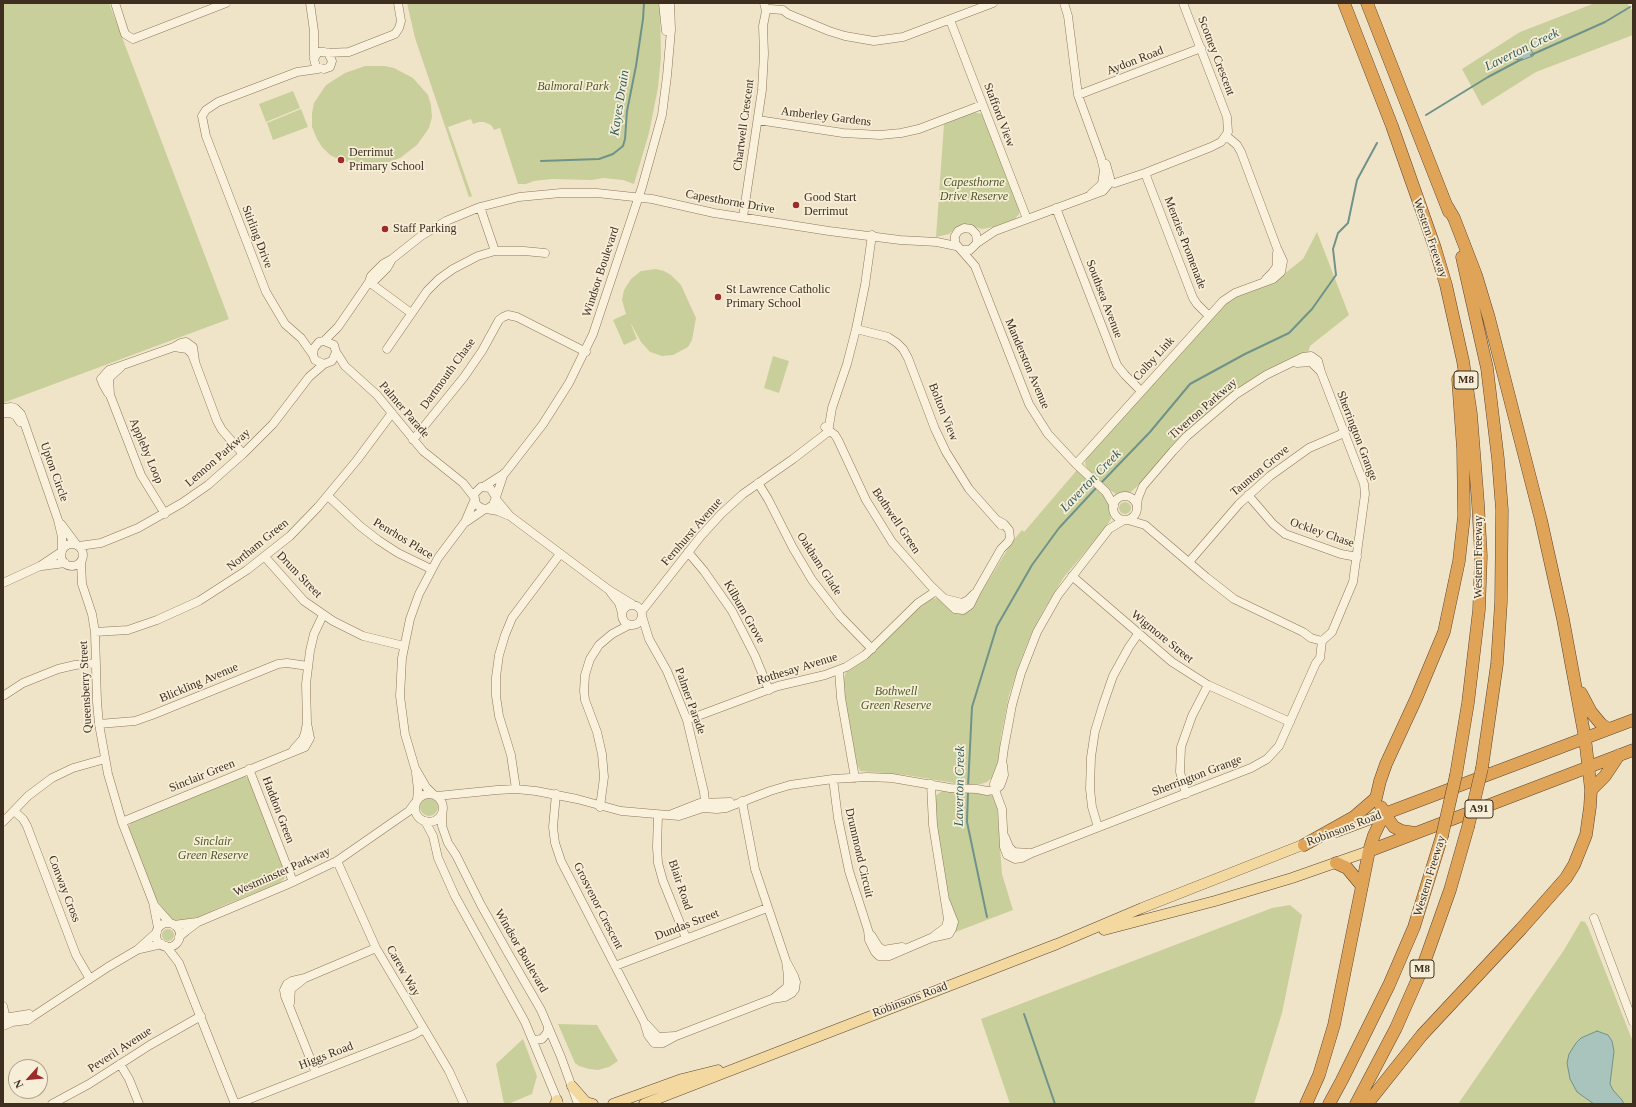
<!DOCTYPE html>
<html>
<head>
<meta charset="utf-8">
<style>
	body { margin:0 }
	#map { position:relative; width:1636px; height:1107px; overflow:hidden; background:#f0e4c8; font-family:Georgia,serif }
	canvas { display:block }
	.frame { position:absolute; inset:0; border:4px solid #3d2e20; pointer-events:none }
	.north { position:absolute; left:8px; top:1059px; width:40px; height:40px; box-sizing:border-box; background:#f7eed8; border:1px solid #ada18e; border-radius:50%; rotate:243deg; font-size:11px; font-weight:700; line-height:16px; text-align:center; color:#3d2e20 }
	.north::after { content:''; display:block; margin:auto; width:14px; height:18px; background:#9e2a2b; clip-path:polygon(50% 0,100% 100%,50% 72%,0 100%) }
</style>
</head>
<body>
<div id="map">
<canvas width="1636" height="1107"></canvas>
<div class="frame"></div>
<div class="north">N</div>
</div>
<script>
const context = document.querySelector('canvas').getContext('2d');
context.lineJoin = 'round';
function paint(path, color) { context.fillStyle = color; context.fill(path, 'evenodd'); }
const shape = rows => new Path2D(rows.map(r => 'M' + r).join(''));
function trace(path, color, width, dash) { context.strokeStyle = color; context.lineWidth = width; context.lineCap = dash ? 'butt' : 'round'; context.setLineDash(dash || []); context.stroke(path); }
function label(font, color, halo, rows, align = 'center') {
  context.font = font + ' Georgia,serif'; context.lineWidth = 3.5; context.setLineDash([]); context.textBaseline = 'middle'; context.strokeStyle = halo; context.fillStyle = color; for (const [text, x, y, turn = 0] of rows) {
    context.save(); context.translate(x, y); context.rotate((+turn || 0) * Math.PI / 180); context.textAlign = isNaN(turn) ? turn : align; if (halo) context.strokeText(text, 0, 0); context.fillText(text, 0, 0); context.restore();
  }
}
paint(shape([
	[3,3,109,3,229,319,3,403],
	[407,3,660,3,661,57,658,88,649,133,634,184,623,180,603,178,592,180,552,179,534,181,526,184,518,184,500,128,494,130,491,125,484,122,479,122,473,124,471,119,448,127,472,196,469,197,415,38],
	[1595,3,1627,3,1633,12,1633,35,1536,72,1482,106,1462,69,1520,32],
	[365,66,385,66,394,68,413,78,428,95,431,105,432,117,429,128,417,145,400,158,389,162,376,164,351,163,340,160,330,155,322,147,317,139,312,127,312,113,314,103,326,85,345,73],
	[293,91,300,108,266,122,259,104],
	[301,109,308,127,273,140,267,123],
	[974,112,982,114,1019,209,1019,214,1015,219,993,227,982,229,964,224,957,227,949,234,936,237,944,124],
	[1317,232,1349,315,1310,346,1308,353,1251,380,1132,491,1123,495,1116,494,1110,490,1087,468,1085,464,1086,458,1230,299,1275,281,1298,263,1303,259],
	[656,269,664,271,671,275,681,285,696,318,692,340,688,347,673,355,662,356,650,352,641,342,630,322,637,339,624,345,613,320,626,314,622,300,624,290,631,279,641,271],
	[773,356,789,361,779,393,764,388],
	[1077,470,1103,495,1110,506,1111,519,1106,527,1064,577,1045,608,1032,632,1020,662,1009,695,1001,736,998,766,993,777,987,782,981,784,960,784,906,775,860,771,857,764,844,696,844,678,846,672,875,651,915,611,931,599,938,598,966,612,971,609,1012,542,1022,530,1024,532],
	'1119 508a6 6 0 1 1 12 0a6 6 0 1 1-12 0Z',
	[242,776,245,776,249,779,286,874,284,879,279,883,225,905,199,917,177,921,171,919,155,898,129,830,129,825,132,822],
	[942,791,986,793,994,796,997,804,1002,874,1013,910,953,933,952,907,947,892,937,837,935,796],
	'420 807a9 9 0 1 1 18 0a9 9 0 1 1-18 0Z',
	[1290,905,1302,915,1282,1013,1254,1104,1010,1104,981,1019,1272,908],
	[1581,921,1585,922,1588,927,1633,1042,1633,1104,1458,1104,1564,950],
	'162 935a6 6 0 1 1 12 0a6 6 0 1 1-12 0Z',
	[558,1024,597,1025,618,1061,609,1067,598,1070,589,1069,579,1066,575,1063],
	[523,1039,537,1076,532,1094,508,1104,504,1104,496,1064]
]), '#c9cf9b');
const water = shape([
	[1531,50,1534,54,1533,56,1522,60,1515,59,1520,52,1531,50],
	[1597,1031,1608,1035,1612,1041,1614,1051,1610,1084,1613,1090,1622,1100,1624,1104,1594,1104,1577,1092,1570,1079,1567,1063,1569,1054,1576,1043,1581,1038,1597,1031]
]);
paint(water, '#a9c4bc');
trace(water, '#6f938a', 1);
trace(shape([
	[1531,55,1605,22,1630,7],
	[1426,115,1488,77,1522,59],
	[541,161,599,159,613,154,623,146,625,139,627,111,636,66,643,19,644,3],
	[1100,484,1150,432,1190,384,1245,354,1289,333,1312,309,1336,275,1333,249,1338,233,1348,223,1357,180,1377,143],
	[968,787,972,707,997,626,1032,565,1059,528,1097,487],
	[968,792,967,822,987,917],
	[1024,1014,1055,1104]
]), '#6f938a', 2);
const minor = shape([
	[115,3,125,34,133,39,226,3],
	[310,3,314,31,314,56],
	[663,3,666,31],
	[1064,3,1068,16,1078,95,1101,158,1104,170,1102,184,1091,194],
	[766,11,770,9,783,10,788,14,829,31,845,36,874,41,903,37,993,3],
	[950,20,1027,219],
	[328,53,332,61,330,67,324,69,316,67,314,59,318,52,324,52,328,53,349,52,395,34,399,28,401,21,398,3],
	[1078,95,1201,48],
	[758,120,843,133,880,135,901,133,919,129,982,105],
	[1145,173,1193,298,1197,304,1209,316],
	[1104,179,1110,182,1115,183,1145,173,1211,147,1221,142,1228,132,1227,117,1183,3],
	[480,207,495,251],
	[1056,208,1117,365,1125,375,1141,391],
	[743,217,762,90,764,54,763,26,766,11,764,3],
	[977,243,995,231,1103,191,1108,185,1110,178,1106,164],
	[962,250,970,250,977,243,976,234,971,229,964,228,958,231,955,236,955,243,975,266,1029,404,1048,434,1076,464,1106,492,1114,506],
	[1266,279,1272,273,1277,266,1277,253],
	[369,282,411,313],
	[369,282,376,279,387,268,392,259],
	[856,329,888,337,897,343,903,349,908,358,935,429,946,452,969,489,1001,525],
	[324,341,334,345,336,352,332,361,324,364,315,360,313,355,314,348,319,342,324,341,338,327,369,282,371,276,383,264,392,259,421,236,446,221,480,207,519,197,561,193,597,193,652,199,714,213,829,231,900,240,937,242,956,246],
	[174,347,187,349,192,354,217,421,222,430,243,454],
	[387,349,427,291,439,279,453,269,478,256,495,251,524,251,545,253],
	[336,352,345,366,377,395,423,451,463,483,474,497],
	[313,355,301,338,285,324,266,292,206,136,202,116,206,110,218,102,297,72,318,69],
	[1297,363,1311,362,1320,371],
	[121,367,109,378,110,395,141,475,165,514],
	[108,393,103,384,101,379,109,370,174,347,181,343,186,342,193,347,195,361],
	[3,408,11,407,15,408,21,414,24,422,58,520,62,537,62,551],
	[3,413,11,413,16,416,20,422],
	[825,427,835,435,838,440,866,500,892,542,930,585,955,609,963,610,970,605,977,591,1001,549,1008,542,1010,538,1009,530,1004,524,999,521],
	[413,440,464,377,482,351,499,320,503,317,508,315,517,317,586,352],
	[1076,464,1223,301,1235,293,1273,279,1281,272,1283,261,1277,248,1241,152,1237,145,1230,139,1225,138],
	[758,483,768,499,793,548,812,580,840,616,872,649],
	[483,487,505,473,543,424,569,383,593,334,642,187,662,115,667,76,671,30,670,3],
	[1248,495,1273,524,1285,534,1341,554,1357,557],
	[328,496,360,526,378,540,398,553,431,569],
	'1113 508a12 12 0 1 1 24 0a12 12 0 1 1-24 0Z',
	[496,497,504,473],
	[496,499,510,516,609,590,632,604],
	[487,509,493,505,496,497,490,488,481,487,474,494,476,504,481,508,498,511,507,515],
	[1124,520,1109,529,1058,595,1037,632,1021,673,1012,705,1004,748,1002,763,994,784,995,790,1002,809,1004,847,1007,855,1015,859,1022,858,1032,853,1251,768,1267,759,1279,746,1316,663,1320,658,1322,641,1332,632,1353,582,1365,494,1364,484,1321,372,1318,361,1311,356,1303,357,1266,375,1235,395,1187,436,1173,451,1143,486,1138,498,1137,506],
	[1128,520,1145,525,1206,577,1234,599,1303,632,1311,638,1322,641],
	[466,522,485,509],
	[61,524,76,544],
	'61 555a11 11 0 1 1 22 0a11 11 0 1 1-22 0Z',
	[79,546,101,543,138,528,182,503,208,485,243,454,273,424,309,377,324,364],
	[688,552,704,571,732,611,755,656,769,690],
	[265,557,304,601,333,621,363,636,404,646],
	[81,562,82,584,92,614,95,632,97,702,99,724,108,774,122,822,153,902,158,928],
	[1189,562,1239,504,1270,476,1309,448,1344,433],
	[42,566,65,563],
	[1072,576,1172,662,1208,685,1290,722],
	[3,583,40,566,61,552],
	[611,593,619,603,622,613],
	[946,599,962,603,968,600,974,594],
	'622 615a10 10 0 1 1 20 0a10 10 0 1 1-20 0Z',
	[642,611,701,536,721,514,743,494,793,459,828,432,832,408,847,364,856,329,865,285,872,235],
	[642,616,649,639,667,671,687,720,704,792,705,802,703,808],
	[95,632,128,630,157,620,199,601,247,570,290,536,318,507,357,460,392,413],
	[839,670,841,698,855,778],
	[3,696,23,683,58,669,75,665,96,663],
	[687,720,778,686,825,675,846,667,865,655,918,603,936,591],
	[99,724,135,721,152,715,278,664,287,663,308,666],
	[294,749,303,739,305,733,307,723,306,684,310,651,314,634,323,615],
	[249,769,293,882],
	[416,773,418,790,417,800],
	[833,779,838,818,849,871,868,930,869,940,875,952,879,956,889,956,931,938,949,934,952,929,954,922,946,902],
	[931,784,933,825,948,919,946,927,934,936],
	[516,789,511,755,499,716,496,696,496,677,499,655,505,635,512,618,560,554],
	'415 808a14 14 0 1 1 28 0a14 14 0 1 1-28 0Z',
	[433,794,426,787,415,768,405,734,400,696,402,658,410,619,419,594,438,558,465,522,474,501],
	[556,794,553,827,555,843,561,861,644,1022,648,1035,654,1043,663,1043,676,1036,772,999,785,997,792,993,795,989,796,982,794,976,786,961],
	[1186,794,1180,772,1181,747,1192,716,1208,685],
	[437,796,497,790,516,789,536,791,577,799,621,811,679,816,703,808,717,809,726,808,770,791,790,785,833,779,867,777,892,778,950,788,977,789,987,791,995,790,1000,786,1002,781,1004,775,1003,765],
	[742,801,755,869,786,961,788,976,788,985,786,988,775,997],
	[600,807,604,777,602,754,597,732,585,700,584,691,585,675,590,659,599,645,612,634,629,625],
	[14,811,23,819,27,826,76,955,90,979],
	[442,813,442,826,448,843,456,855,481,905,508,953,541,1010,561,1057,578,1104],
	[672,814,700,803,730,802],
	[658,815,657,847,658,863,663,881,686,938],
	[425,821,433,836,438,858,455,896,525,1022,559,1104],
	[3,822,28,796,52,778,73,768,105,759],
	[122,822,305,747,310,738,307,723],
	[1098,827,1092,807,1090,789,1091,757,1095,731,1103,705,1113,676,1129,647,1138,634],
	[1005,837,1009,847,1014,852,1029,853],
	[337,861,376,948,449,1071,464,1104],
	[154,905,170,923],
	[1594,918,1633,1022],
	'156 935a12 12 0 1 1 24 0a12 12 0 1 1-24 0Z',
	[174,925,197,922],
	[871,935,878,946,883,950,902,947],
	[179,937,186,931,198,922,293,882,337,861,409,811,415,803],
	[166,946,179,963,235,1104],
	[140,949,162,944],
	[615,966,767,908],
	[305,978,292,981,287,984,284,990,285,996,316,1073],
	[290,1003,291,989,305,978,376,948],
	[3,1006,7,1023],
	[3,1020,10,1017,29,1014],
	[646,1024,658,1037,675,1036],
	[3,1026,12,1022,28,1020,32,1017,108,967,137,950,157,932],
	[534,1040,542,1039,547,1033,548,1028],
	[120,1064,129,1079,139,1104],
	[52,1104,89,1084,150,1045,201,1016],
	[237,1104,413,1035,424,1029]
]);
const major = shape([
	[1336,832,1384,814],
	[1104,930,1215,901,1292,878,1369,851],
	[572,1086,586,1102,593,1104],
	[555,1104,557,1100],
	[613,1104,682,1079,718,1070],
	[644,1104,1057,944,1142,908,1310,842]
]);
const highway = shape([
	[1344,3,1392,126,1435,248,1446,285,1463,361,1471,414,1478,503,1481,556,1479,610,1468,703,1456,775],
	[1367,3,1449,212],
	[1462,257,1487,368,1498,459,1502,510,1501,602,1497,664,1482,768],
	[1581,693,1591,712,1601,724,1608,729],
	[1591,790,1605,776,1619,755],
	[1381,807,1386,816,1394,827,1402,831,1415,833],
	[1384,814,1633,720],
	[1304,845,1354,817,1376,798,1380,781,1386,764,1416,699,1444,632,1459,561,1464,516,1463,449,1458,379],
	[1369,851,1633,750],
	[1336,863,1347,868,1362,886],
	[1306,1104,1319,1075,1334,1025,1369,851,1374,835,1384,814],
	[1329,1104,1342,1080,1389,985,1414,927,1442,836],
	[1356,1104,1396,1028,1422,969,1450,890,1468,827],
	[1367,1104,1422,1035,1521,929,1566,878,1574,865,1586,835,1590,807,1591,790,1585,738,1563,619,1541,520,1489,318,1476,275,1454,218,1447,206]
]);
trace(minor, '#8d765c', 9);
trace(major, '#5b4430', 11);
trace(highway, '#5b4430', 13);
trace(minor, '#faf1dc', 8);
trace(major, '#f3d9a0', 10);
trace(highway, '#e0a458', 12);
const highwayBridge = shape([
	[1468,827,1482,768],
	[1442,836,1456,775]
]);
trace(highwayBridge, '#5b4430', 13, []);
trace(highwayBridge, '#e0a458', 12);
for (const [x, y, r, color] of [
	[341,160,4,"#9e2a2b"],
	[796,205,4,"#9e2a2b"],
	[385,229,4,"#9e2a2b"],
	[718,297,4,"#9e2a2b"]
]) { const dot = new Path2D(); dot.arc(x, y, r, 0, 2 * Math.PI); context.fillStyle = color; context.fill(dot); trace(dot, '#f7eed8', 1.5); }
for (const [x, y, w] of [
	[1466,380,24],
	[1479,809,28],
	[1422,969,24]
]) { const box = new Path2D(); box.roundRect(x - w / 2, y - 9, w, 18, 3); context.fillStyle = '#f7eed8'; context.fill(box); trace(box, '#3d2e20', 1); }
label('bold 11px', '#3d2e20', null, [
	["M8",1466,380],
	["A91",1479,809],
	["M8",1422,969]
]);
label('12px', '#3d2e20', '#f7eed8', [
	["Scotney Crescent",1216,56,69],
	["Aydon Road",1135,61,-21],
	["Stafford View",999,115,69],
	["Amberley Gardens",826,117,7],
	["Chartwell Crescent",744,125,-82],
	["Capesthorne Drive",730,202,10],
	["Stirling Drive",257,237,69],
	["Western Freeway",1430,238,71],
	["Menzies Promenade",1185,243,69],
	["Windsor Boulevard",601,272,-72],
	["Southsea Avenue",1104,299,69],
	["Colby Link",1154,359,-48],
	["Manderston Avenue",1027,364,67],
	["Dartmouth Chase",448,374,-54],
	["Tiverton Parkway",1203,409,-41],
	["Palmer Parade",404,410,49],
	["Bolton View",943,412,68],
	["Sherrington Grange",1357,436,69],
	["Appleby Loop",146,451,67],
	["Lennon Parkway",218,458,-41],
	["Taunton Grove",1260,471,-40],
	["Upton Circle",54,472,70],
	["Bothwell Green",896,521,56],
	["Fernhurst Avenue",692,532,-49],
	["Ockley Chase",1322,533,19],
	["Penrhos Place",403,539,31],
	["Northam Green",258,545,-39],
	["Western Freeway",1479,557,-90],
	["Oakham Glade",819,564,57],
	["Drum Street",299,575,46],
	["Kilburn Grove",744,612,60],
	["Wigmore Street",1162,637,39],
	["Rothesay Avenue",797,669,-17],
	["Blickling Avenue",199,683,-23],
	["Queensberry Street",86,687,-93],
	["Palmer Parade",690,701,70],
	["Sinclair Green",202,776,-22],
	["Sherrington Grange",1197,776,-21],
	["Haddon Green",278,810,69],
	["Robinsons Road",1344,829,-21],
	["Drummond Circuit",859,853,77],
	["Westminster Parkway",282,872,-24],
	["Western Freeway",1430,876,-73],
	["Blair Road",680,885,71],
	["Conway Cross",64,889,69],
	["Grosvenor Crescent",598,906,63],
	["Dundas Street",687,925,-21],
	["Windsor Boulevard",521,951,60],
	["Carew Way",403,971,60],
	["Robinsons Road",910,1000,-21],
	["Peveril Avenue",120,1050,-33],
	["Higgs Road",326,1056,-21]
]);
label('italic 12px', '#4d5a26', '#f7eed8', [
	["Balmoral Park",573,87],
	["Capesthorne",974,183],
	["Drive Reserve",974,197],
	["Bothwell",896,692],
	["Green Reserve",896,706],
	["Sinclair",213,842],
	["Green Reserve",213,856]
]);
label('12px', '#3d2e20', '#f7eed8', [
	["Derrimut",349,153],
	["Primary School",349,167],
	["Good Start",804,198],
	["Derrimut",804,212],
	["Staff Parking",393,229],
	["St Lawrence Catholic",726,290],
	["Primary School",726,304]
], 'left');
label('italic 13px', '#2f5d5a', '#f7eed8', [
	["Laverton Creek",1522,50,-26],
	["Kayes Drain",620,103,-81],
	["Laverton Creek",1091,481,-46],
	["Laverton Creek",960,786,-89]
]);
</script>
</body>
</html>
